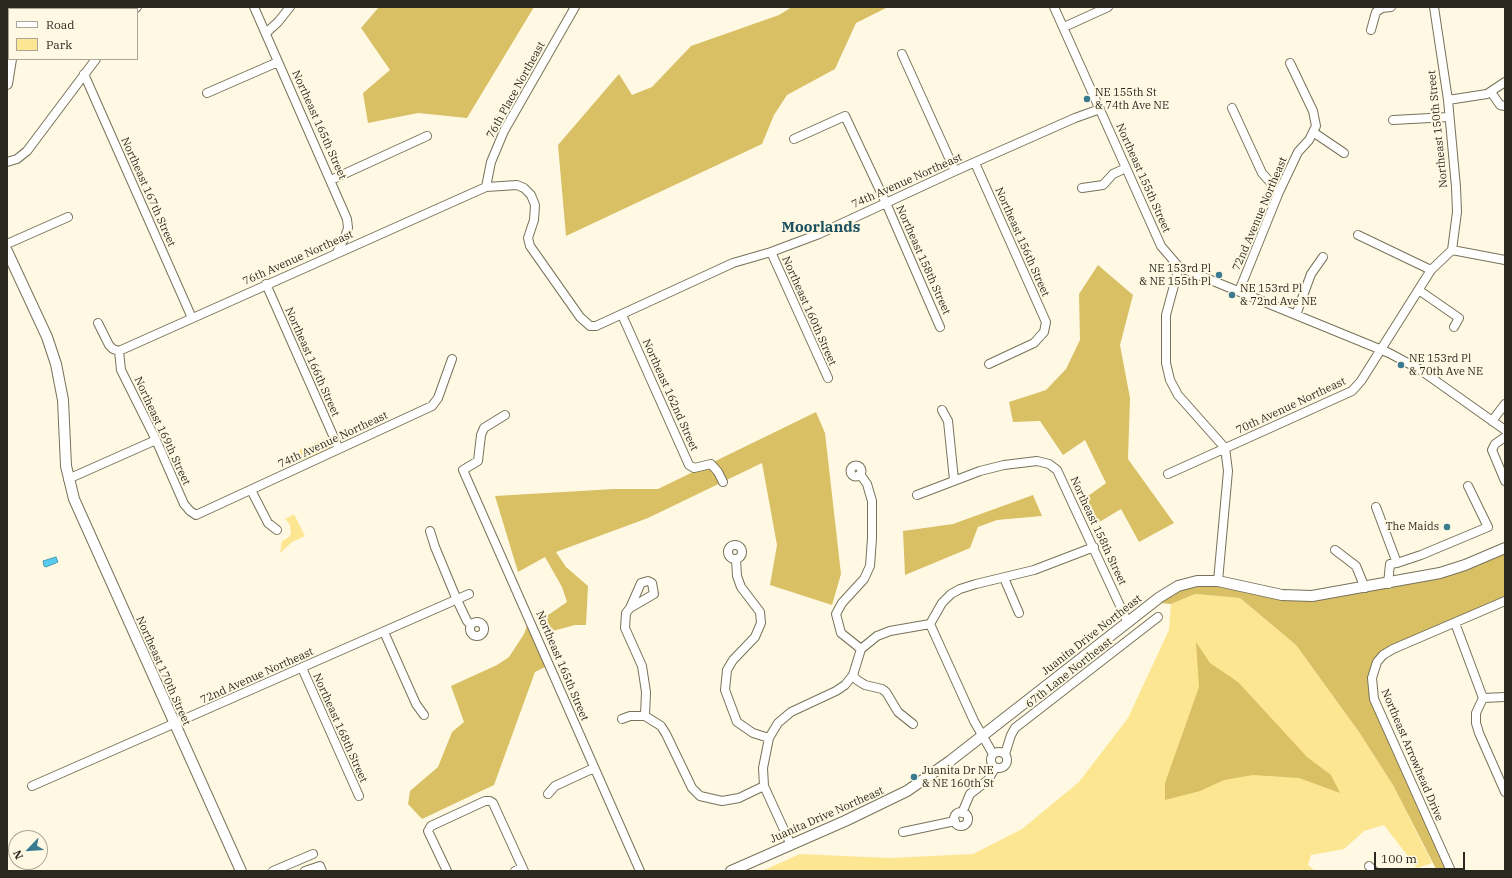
<!DOCTYPE html>
<html>
<head>
<meta charset="utf-8">
<style>
	body { margin:0 }
	#map { position:relative; width:1512px; height:878px; overflow:hidden; background:#fff9e4; font-family:"IBM Plex Serif",serif }
	canvas { display:block }
	.frame { position:absolute; inset:0; border:8px solid #2b281f; pointer-events:none }
	.legend { position:absolute; left:8px; top:8px; width:130px; height:52px; box-sizing:border-box; background:#fff9e4; border:1px solid #aaa595; margin:0; padding:5px 7px; list-style:none; font-size:12px; color:#2b281f }
	.legend li { display:flex; align-items:center; gap:8px; height:20px }
	.legend b { width:20px; border:1px solid #aaa595 }
	.north { position:absolute; left:8px; top:830px; width:40px; height:40px; box-sizing:border-box; background:#fff9e4; border:1px solid #aaa595; border-radius:50%; rotate:245deg; font-size:11px; font-weight:700; line-height:16px; text-align:center; color:#2b281f }
	.north::after { content:''; display:block; margin:auto; width:14px; height:18px; background:#3b7b8f; clip-path:polygon(50% 0,100% 100%,50% 72%,0 100%) }
	.scale { position:absolute; left:1374px; top:852px; width:91px; height:18px; box-sizing:border-box; border:2px solid #2b281f; border-top:0; padding-left:5px; font-size:12px; line-height:14px; white-space:nowrap; color:#2b281f; -webkit-text-stroke:3px #fff9e4; paint-order:stroke }
</style>
</head>
<body>
<div id="map">
<canvas width="1512" height="878"></canvas>
<div class="frame"></div>
<ul class="legend">
<li><b style="height:5px;background:#fff"></b>Road</li>
<li><b style="height:11px;background:#fde692"></b>Park</li>
</ul>
<div class="north">N</div>
<div class="scale">100 m</div>
</div>
<script>
const context = document.querySelector('canvas').getContext('2d');
context.lineJoin = 'round';
function paint(path, color) { context.fillStyle = color; context.fill(path, 'evenodd'); }
const shape = rows => new Path2D(rows.map(r => 'M' + r).join(''));
function trace(path, color, width, dash) { context.strokeStyle = color; context.lineWidth = width; context.lineCap = dash ? 'butt' : 'round'; context.setLineDash(dash || []); context.stroke(path); }
function label(font, color, halo, rows, align = 'center') {
  context.font = font + ' "IBM Plex Serif",serif'; context.lineWidth = 4; context.setLineDash([]); context.textBaseline = 'middle'; context.strokeStyle = halo; context.fillStyle = color; for (const [text, x, y, turn = 0] of rows) {
    context.save(); context.translate(x, y); context.rotate((+turn || 0) * Math.PI / 180); context.textAlign = isNaN(turn) ? turn : align; if (halo) context.strokeText(text, 0, 0); context.fillText(text, 0, 0); context.restore();
  }
}
paint(shape([
	[329,437,333,445,330,449,304,461,299,450],
	[294,514,305,536,292,542,280,553,282,541,289,537,291,533,290,525,285,519],
	[1195,594,1240,598,1296,645,1359,732,1393,785,1432,863,1417,868,1384,825,1364,831,1344,849,1311,855,1308,865,1315,871,762,871,800,854,889,858,973,854,1022,829,1079,782,1128,718,1169,630,1171,604]
]), '#fde692');
paint(shape([
	[379,7,534,7,467,118,418,113,368,123,363,93,390,70,361,28],
	[792,7,888,7,856,23,835,69,787,95,774,115,762,144,566,236,558,145,619,74,632,95,652,87,691,46,779,15],
	[1098,265,1133,295,1120,345,1130,398,1128,459,1174,523,1139,542,1121,509,1096,524,1084,499,1106,483,1085,440,1063,455,1040,421,1013,422,1009,402,1046,390,1066,369,1080,340,1079,294],
	[816,412,825,433,841,574,832,605,770,585,777,545,762,463,648,518,556,552,566,567,588,586,586,625,575,625,545,633,541,620,567,602,562,587,545,557,518,572,495,496,614,489,658,489],
	[1033,495,1042,516,997,520,978,527,970,548,905,575,903,531,953,524],
	[1505,544,1505,601,1383,655,1372,688,1451,871,1437,871,1393,785,1359,732,1296,645,1240,598,1195,594,1171,604,1149,602,1191,579,1311,594,1464,563],
	[529,620,549,665,535,672,494,785,422,819,408,804,410,791,438,767,452,732,464,722,451,686,497,665,509,657,524,634],
	[1196,642,1210,663,1238,682,1307,757,1331,775,1340,793,1299,778,1253,775,1224,780,1200,791,1165,800,1165,783,1199,687]
]), '#d9c065');
const water = shape([
	[56,557,58,562,46,567,44,566,43,561,56,557]
]);
paint(water, '#56ccee');
trace(water, '#499bb0', 1);
const minor = shape([
	[254,7,347,219,348,228,345,237,336,254],
	[1054,7,1161,246,1179,267,1389,353,1419,369,1505,430],
	[1434,7,1448,100,1456,187,1457,212,1452,250],
	[7,8,9,9],
	[135,9,137,7],
	[1064,27,1108,7],
	[1371,30,1376,12,1382,8,1391,7],
	[266,33,278,22,290,7],
	[902,54,955,171],
	[84,74,192,318],
	[1491,92,1500,105,1505,106],
	[207,93,278,62],
	[1448,100,1487,94,1505,82],
	[1232,108,1262,173,1279,192],
	[1393,120,1449,117],
	[1313,132,1344,153],
	[794,139,845,116,886,203,940,327],
	[7,162,17,159,27,151,96,59],
	[975,163,1046,322,1044,332,1034,343,989,364],
	[331,180,427,136],
	[486,187,491,162,504,131,575,7],
	[1082,188,1103,185,1113,174,1126,168],
	[1358,235,1431,270],
	[7,244,68,217],
	[1452,250,1505,260],
	[771,252,828,378],
	[1179,267,1166,315,1166,363,1170,380,1178,395,1225,448,1228,471,1218,581],
	[266,284,339,449],
	[1239,291,1279,192,1298,152,1309,140,1316,126,1313,111,1290,63],
	[1420,291,1459,318,1454,327],
	[622,315,689,465,694,468,711,464,718,472,723,482],
	[1296,315,1311,274,1323,257],
	[98,323,109,345,113,349,119,351],
	[119,351,486,187,502,186,517,185,524,188,531,195,535,205,534,220,528,238,530,246,580,317,590,326,596,326,733,263,771,252,819,234,955,171,1075,118,1100,109],
	[119,351,121,370,156,440,184,504,190,511,196,515,432,406,438,398,452,359],
	[942,410,948,421,954,480],
	[505,415,484,428,481,435,478,461,463,470,640,871],
	[1492,421,1505,404],
	[1505,437,1495,444,1492,450,1505,481],
	'850.5 471a5.5 5.5 0 1 1 11 0a5.5 5.5 0 1 1-11 0Z',
	[860,474,867,484,872,501,872,538,870,566,864,579,842,603,836,614,841,633,861,649],
	[1168,474,1352,391,1361,381,1431,270,1452,250],
	[68,479,156,440],
	[251,490,268,523,277,530],
	[917,495,980,471,1004,465,1037,461,1049,464,1057,470,1128,623],
	[1376,507,1397,563,1390,564,1388,584],
	[430,531,435,547,457,600,467,621,471,625],
	'728 552a7 7 0 1 1 14 0a7 7 0 1 1-14 0Z',
	[1335,550,1356,566,1365,588],
	[736,559,737,576,741,587,760,612,761,623,755,637,733,660,727,670,725,690,737,722,753,733,769,738,763,768,764,786,791,845],
	[1397,563,1421,555,1488,527,1468,486],
	[1004,578,1019,613],
	[630,608,641,583,648,581,652,583,654,594,630,608,626,613,625,628,642,666,646,692,645,716,661,726,666,734,692,788,700,796,722,801,739,798,764,786],
	'470 629a7 7 0 1 1 14 0a7 7 0 1 1-14 0Z',
	[1455,623,1483,698,1476,713,1476,723,1479,733,1505,792],
	[930,624,974,721,993,754],
	[384,632,416,704,424,715],
	[302,668,359,796],
	[853,675,857,680,865,685,882,689,886,692,898,712,913,724],
	[1483,698,1505,697],
	[622,719,630,716,645,716],
	[769,738,778,723,791,712,836,691,845,685,853,675,861,649,877,636,890,631,930,624,942,603,951,594,960,589,976,584,1034,570,1094,547],
	'991 760a8 8 0 1 1 16 0a8 8 0 1 1-16 0Z',
	[1005,754,1011,735,1015,728,1158,617],
	[32,786,469,594],
	[548,794,555,786,594,768],
	'954 819a7 7 0 1 1 14 0a7 7 0 1 1-14 0Z',
	[962,813,970,794,988,780,995,768],
	[903,832,955,821],
	[1369,866,1374,871],
	[273,871,313,854],
	[305,871,320,866,322,871],
	[447,871,428,831,431,826,485,801,490,801,493,803,524,871],
	[515,871,522,868],
	[1451,871,1374,699,1372,678,1377,662,1383,655,1393,649,1505,601]
]);
const major = shape([
	[20,9,20,7],
	[7,84,11,59],
	[7,251,47,337,56,364,63,400,66,466,74,499,241,871],
	[731,871,845,821,907,791,950,761,1160,597,1178,586,1197,581,1218,581,1282,595,1312,596,1440,573,1465,565,1505,548]
]);
trace(minor, '#78725a', 10);
trace(major, '#78725a', 12);
trace(minor, '#fff', 8);
trace(major, '#fff', 10);
for (const [x, y, r, color] of [
	[1087,99,4,"#3b7b8f"],
	[1219,275,4,"#3b7b8f"],
	[1232,295,4,"#3b7b8f"],
	[1401,365,4,"#3b7b8f"],
	[1447,527,4,"#3b7b8f"],
	[914,777,4,"#3b7b8f"]
]) { const dot = new Path2D(); dot.arc(x, y, r, 0, 2 * Math.PI); context.fillStyle = color; context.fill(dot); trace(dot, '#fff9e4', 1.5); }
label('11px', '#2b281f', '#fff9e4', [
	["76th Place Northeast",516,90,-61],
	["Northeast 165th Street",319,125,66],
	["Northeast 150th Street",1438,129,-96],
	["Northeast 155th Street",1143,178,66],
	["74th Avenue Northeast",907,181,-24],
	["Northeast 167th Street",148,192,66],
	["72nd Avenue Northeast",1260,214,-67],
	["Northeast 156th Street",1022,242,66],
	["76th Avenue Northeast",298,258,-24],
	["Northeast 158th Street",923,260,66],
	["Northeast 160th Street",809,311,66],
	["Northeast 166th Street",312,362,66],
	["Northeast 162nd Street",670,395,66],
	["70th Avenue Northeast",1291,406,-25],
	["Northeast 169th Street",162,431,65],
	["74th Avenue Northeast",333,440,-25],
	["Northeast 158th Street",1098,531,65],
	["Juanita Drive Northeast",1092,635,-38],
	["Northeast 165th Street",562,666,67],
	["Northeast 170th Street",163,671,66],
	["67th Lane Northeast",1069,673,-38],
	["72nd Avenue Northeast",257,676,-24],
	["Northeast 168th Street",340,728,66],
	["Northeast Arrowhead Drive",1412,755,67],
	["Juanita Drive Northeast",827,815,-24]
]);
label('11px', '#2b281f', '#fff9e4', [
	["NE 155th St",1095,93],
	["& 74th Ave NE",1095,106],
	["NE 153rd Pl",1211,269,"right"],
	["& NE 155th Pl",1211,282,"right"],
	["NE 153rd Pl",1240,289],
	["& 72nd Ave NE",1240,302],
	["NE 153rd Pl",1409,359],
	["& 70th Ave NE",1409,372],
	["The Maids",1439,527,"right"],
	["Juanita Dr NE",922,771],
	["& NE 160th St",922,784]
], 'left');
label('bold 15px', '#1d5160', '#fff9e4', [
	["Moorlands",821,228]
]);
</script>
</body>
</html>
